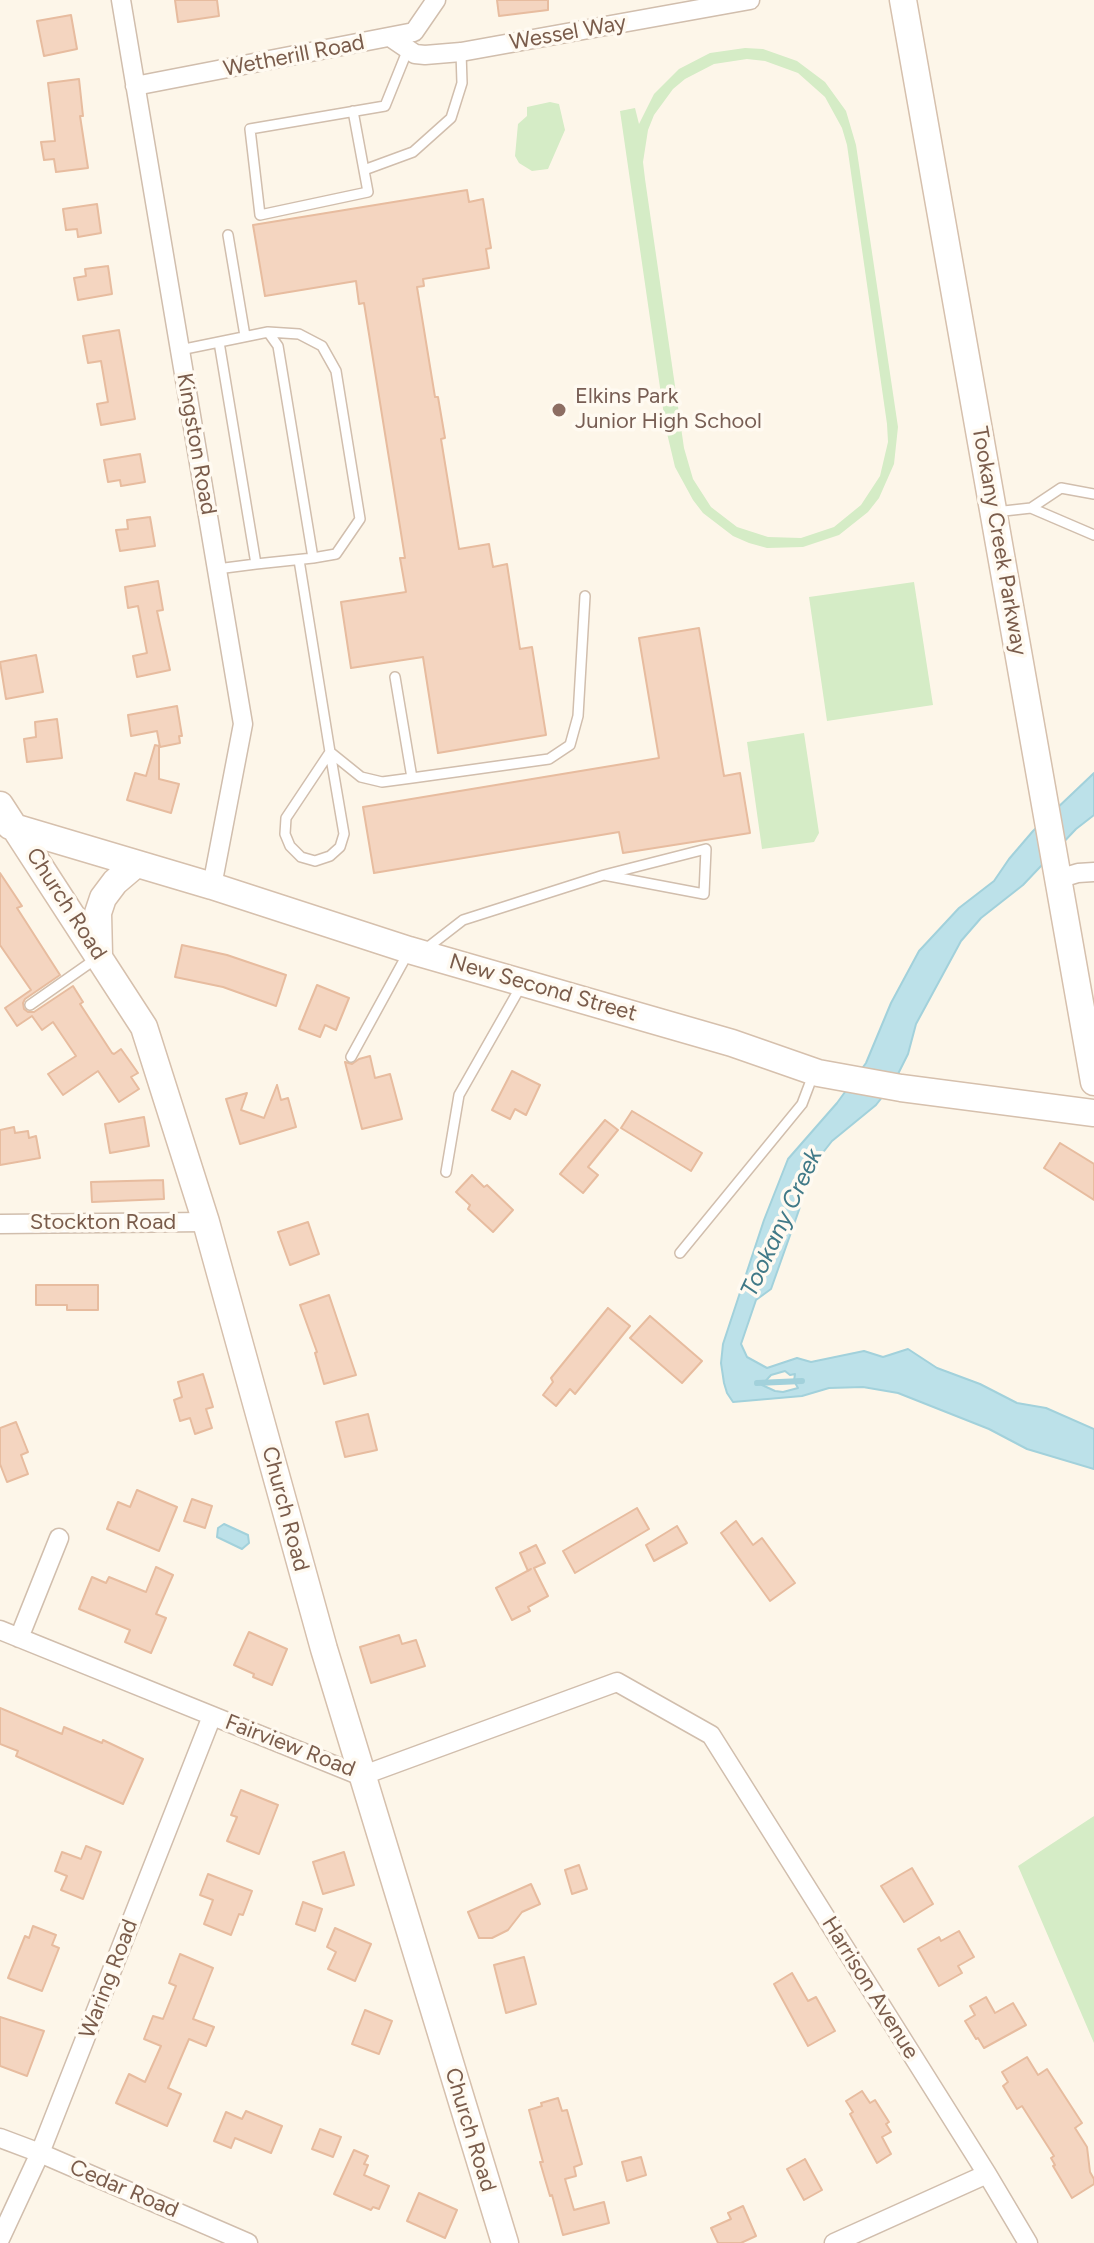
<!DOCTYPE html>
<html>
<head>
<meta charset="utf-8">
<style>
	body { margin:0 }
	canvas { display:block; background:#fdf6e9 }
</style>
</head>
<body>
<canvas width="1094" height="2243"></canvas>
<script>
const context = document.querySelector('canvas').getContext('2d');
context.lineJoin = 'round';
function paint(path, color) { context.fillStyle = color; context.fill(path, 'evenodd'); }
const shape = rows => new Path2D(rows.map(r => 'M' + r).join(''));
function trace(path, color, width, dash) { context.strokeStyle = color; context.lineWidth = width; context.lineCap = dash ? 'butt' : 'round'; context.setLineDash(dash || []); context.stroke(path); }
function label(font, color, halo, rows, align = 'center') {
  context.font = font + ' Figtree,sans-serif'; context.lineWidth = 7; context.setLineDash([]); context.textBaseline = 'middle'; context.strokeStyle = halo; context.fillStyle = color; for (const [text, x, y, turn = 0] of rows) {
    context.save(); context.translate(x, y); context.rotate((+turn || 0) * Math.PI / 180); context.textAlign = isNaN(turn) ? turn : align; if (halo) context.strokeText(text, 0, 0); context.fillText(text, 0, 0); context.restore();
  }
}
paint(shape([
	[745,48,763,49,797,61,825,82,846,111,856,145,898,427,894,464,879,498,868,512,839,535,803,547,767,548,749,543,733,536,703,513,693,500,675,467,666,429,620,111,635,108,639,124,654,94,679,69,710,53],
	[747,59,765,61,798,73,825,97,842,128,847,145,887,424,888,442,880,476,861,505,834,527,801,538,768,537,737,527,711,507,693,479,684,448,645,179,643,162,648,130,654,115,673,89,685,79,714,64],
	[550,102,559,104,565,130,548,169,532,171,519,163,515,156,518,124,527,116,527,107],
	[914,582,933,705,827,721,809,597],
	[804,733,819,833,814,842,762,849,747,742],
	[1094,1816,1094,2043,1018,1866]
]), '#d5ecc6');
const water = shape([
	[1094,773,1094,815,1076,829,1023,885,981,918,961,941,916,1024,908,1054,894,1082,876,1105,832,1141,817,1160,805,1183,799,1210,771,1289,756,1300,741,1344,747,1357,767,1368,797,1358,811,1362,864,1351,883,1357,908,1349,937,1368,980,1384,1017,1403,1046,1408,1094,1429,1094,1469,1027,1449,989,1429,898,1393,863,1387,829,1388,802,1396,733,1402,727,1393,724,1383,721,1363,723,1344,764,1220,788,1159,837,1103,866,1063,891,1003,919,951,959,908,994,881,1009,859,1033,831,1094,773],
	[785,1371,790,1375,795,1374,794,1381,798,1388,783,1392,775,1391,762,1385,771,1375,785,1371],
	[224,1524,248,1535,249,1543,242,1549,217,1537,218,1528,224,1524]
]);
paint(water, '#bce1e9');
trace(water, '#a2d1db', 2);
trace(shape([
	[757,1383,802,1381]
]), '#a2d1db', 6);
const building = shape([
	[175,0,217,0,219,16,178,22,175,0],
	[497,0,548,0,548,10,499,16,497,0],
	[71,15,77,49,44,56,37,21,71,15],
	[79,79,83,116,80,116,88,168,56,172,54,159,44,160,41,142,55,141,48,83,79,79],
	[467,190,469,202,483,199,491,248,486,249,489,268,423,279,424,286,417,287,435,397,438,397,445,438,441,439,459,549,489,544,493,567,507,564,520,649,532,647,546,735,438,753,423,657,351,668,341,602,406,592,400,558,405,558,364,303,359,304,356,281,265,296,253,225,467,190],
	[97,204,101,233,78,237,77,229,66,230,63,209,97,204],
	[108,266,112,294,78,300,74,278,86,276,85,269,108,266],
	[119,330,135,419,101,425,97,404,108,402,101,361,88,363,83,336,119,330],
	[140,454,145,482,121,486,120,480,108,482,104,460,140,454],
	[150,517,155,546,120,551,116,530,128,529,127,520,150,517],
	[158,581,163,610,157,611,170,670,137,677,133,656,147,653,138,606,128,608,125,587,158,581],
	[699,628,724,776,740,773,750,833,623,853,619,832,374,873,363,807,659,758,639,638,699,628],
	[36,655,43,692,6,699,0,662,36,655],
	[177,706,182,736,179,736,180,743,160,747,157,731,131,736,128,715,177,706],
	[57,719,62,758,27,762,24,739,36,737,35,722,57,719],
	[155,745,159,746,159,779,179,784,171,813,127,800,135,773,146,776,155,745],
	[0,873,22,906,17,908,60,975,25,999,23,1003,24,1009,28,1012,34,1012,73,986,83,1002,80,1004,112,1053,114,1054,121,1049,138,1073,131,1077,139,1089,119,1102,98,1071,63,1095,48,1074,76,1056,53,1022,42,1030,32,1016,17,1026,5,1008,31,990,0,945,0,873],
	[182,945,227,955,286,975,276,1006,223,987,175,977,182,945],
	[317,985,349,998,336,1030,325,1025,320,1037,299,1029,317,985],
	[370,1056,375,1078,390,1074,402,1119,362,1129,345,1062,352,1064,359,1059,370,1056],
	[512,1071,540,1085,526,1115,515,1109,510,1119,492,1110,512,1071],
	[277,1085,281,1100,288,1098,296,1127,240,1144,226,1099,247,1093,241,1110,264,1118,277,1085],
	[632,1111,702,1153,691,1171,621,1128,632,1111],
	[144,1117,149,1146,110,1153,105,1124,144,1117],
	[605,1120,618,1130,588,1167,598,1175,583,1193,560,1174,605,1120],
	[14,1127,15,1133,28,1131,29,1138,36,1136,40,1158,0,1165,0,1130,14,1127],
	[1060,1143,1094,1164,1094,1200,1044,1168,1060,1143],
	[472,1175,484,1187,487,1185,513,1210,493,1232,468,1209,470,1205,456,1192,472,1175],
	[163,1180,164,1199,92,1202,91,1182,163,1180],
	[308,1222,319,1254,290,1265,278,1232,308,1222],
	[36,1285,98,1285,98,1310,67,1310,67,1305,36,1305,36,1285],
	[329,1295,356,1375,324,1384,315,1353,317,1352,300,1305,329,1295],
	[608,1308,630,1326,575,1394,570,1389,556,1406,543,1395,553,1382,551,1378,608,1308],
	[650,1316,702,1361,682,1383,630,1338,650,1316],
	[203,1374,213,1407,206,1409,212,1428,195,1434,190,1418,180,1421,174,1400,182,1397,178,1382,203,1374],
	[368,1414,377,1450,345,1457,336,1422,368,1414],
	[16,1422,28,1452,21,1455,28,1474,7,1482,0,1464,0,1428,16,1422],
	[137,1490,177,1507,159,1551,107,1529,118,1502,130,1507,137,1490],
	[192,1499,212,1506,205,1528,184,1521,192,1499],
	[637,1508,649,1529,575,1573,563,1551,637,1508],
	[736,1521,753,1545,762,1538,795,1583,770,1601,721,1533,736,1521],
	[677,1526,687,1543,654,1561,646,1545,677,1526],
	[536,1545,545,1563,534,1568,548,1596,528,1607,530,1611,512,1620,496,1588,531,1569,528,1571,520,1553,536,1545],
	[156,1567,173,1575,156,1614,166,1618,151,1653,125,1642,130,1630,79,1609,92,1577,106,1583,109,1577,146,1592,156,1567],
	[249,1632,287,1649,272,1685,253,1677,254,1674,234,1665,249,1632],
	[399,1635,402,1644,416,1640,425,1666,371,1683,360,1647,399,1635],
	[0,1708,62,1734,64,1727,102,1743,103,1740,143,1759,123,1804,16,1756,18,1751,0,1744,0,1708],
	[241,1790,278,1805,259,1854,227,1841,237,1817,231,1815,241,1790],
	[86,1846,101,1852,83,1899,61,1890,67,1876,55,1871,62,1852,81,1859,86,1846],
	[344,1852,354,1885,323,1894,313,1862,344,1852],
	[579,1865,587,1889,572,1894,565,1870,579,1865],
	[912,1868,933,1904,904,1922,881,1886,912,1868],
	[208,1874,252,1891,243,1915,239,1914,231,1935,204,1924,213,1900,200,1895,208,1874],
	[531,1884,540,1904,522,1912,508,1930,492,1938,479,1938,468,1912,531,1884],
	[303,1902,322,1909,315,1931,296,1924,303,1902],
	[33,1926,56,1935,52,1945,59,1948,42,1991,8,1978,25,1936,29,1938,33,1926],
	[335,1928,371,1944,355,1981,328,1969,336,1952,327,1947,335,1928],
	[959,1931,974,1957,958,1966,962,1973,939,1986,918,1949,939,1937,941,1941,959,1931],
	[180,1954,213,1968,193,2019,214,2027,206,2046,189,2039,168,2088,181,2094,167,2126,116,2103,129,2074,145,2082,161,2046,144,2039,153,2016,163,2019,176,1986,169,1983,180,1954],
	[524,1957,536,2004,506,2013,494,1965,524,1957],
	[792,1973,808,2001,816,1997,835,2031,808,2046,774,1984,792,1973],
	[986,1997,995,2013,1013,2003,1026,2025,984,2048,978,2038,976,2039,965,2021,975,2015,970,2006,986,1997],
	[365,2010,392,2021,379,2054,352,2044,365,2010],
	[0,2017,44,2031,27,2076,0,2066,0,2017],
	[1027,2057,1038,2075,1047,2069,1082,2123,1075,2128,1087,2147,1090,2172,1094,2179,1094,2184,1072,2198,1053,2166,1055,2165,1051,2158,1054,2156,1022,2106,1017,2109,1003,2086,1008,2082,1002,2072,1027,2057],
	[862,2091,870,2103,875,2100,889,2122,886,2124,891,2132,882,2137,891,2154,877,2163,850,2114,853,2112,846,2101,862,2091],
	[558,2098,562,2111,567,2110,582,2164,574,2167,576,2176,565,2179,574,2210,604,2202,609,2223,563,2235,552,2195,550,2196,540,2162,543,2162,529,2110,542,2106,541,2103,558,2098],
	[246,2111,282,2126,271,2153,235,2138,231,2148,214,2141,226,2112,242,2119,246,2111],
	[320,2129,341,2137,333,2157,312,2149,320,2129],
	[354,2150,368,2156,364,2164,368,2165,364,2175,389,2186,379,2209,373,2207,371,2210,334,2194,354,2150],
	[641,2157,646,2175,627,2181,622,2162,641,2157],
	[805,2159,822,2190,804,2200,787,2169,805,2159],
	[419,2193,457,2210,445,2238,407,2221,419,2193],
	[743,2206,756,2236,741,2243,718,2243,711,2228,731,2219,728,2213,743,2206]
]);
paint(building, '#f4d5c0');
trace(building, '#e7bc9f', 2);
const lane = shape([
	[353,111,368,192,260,215,250,129,385,106,408,49],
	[364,170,413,152,451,118,462,83,461,52],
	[228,235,245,336],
	[268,332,299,334,322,346,336,371,360,519,336,554,313,558],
	[180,350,268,332,278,346,313,558,256,564],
	[1031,508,1094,535],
	[995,512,1031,508,1061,488,1094,494],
	[299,560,330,752,361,777,382,782,412,778,395,677],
	[217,569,256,564,219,342],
	[330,752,344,834,340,847,330,856,315,861,301,857,290,846,285,834,286,818,330,752],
	[412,778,549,759,570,745,578,716,585,596],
	[423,951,463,920,604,875,704,894,706,849,604,875],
	[30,1005,97,958],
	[351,1057,408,953],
	[446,1172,459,1095,521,986],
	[680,1253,802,1104,813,1075]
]);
const street = shape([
	[121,0,243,724,212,886],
	[390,37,415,54,425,55,461,52,750,0],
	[135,86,414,32,436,0],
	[1058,879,1078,873,1094,872],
	[0,1224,206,1222],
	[0,1630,361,1776,617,1682,711,1735,987,2174,1028,2243],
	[19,1638,59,1538],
	[0,2138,40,2153,248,2243],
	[0,2239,40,2153,212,1716],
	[834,2243,987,2174]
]);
const secondary = shape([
	[903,0,1094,1082],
	[0,805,144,1027,206,1222,324,1649,505,2243],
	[10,826,212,886,409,950,732,1043,818,1073,901,1088,1094,1113],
	[99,955,98,913,103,898,115,882,135,865]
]);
trace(lane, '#d1bead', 12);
trace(street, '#d1bead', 21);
trace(secondary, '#d6c0ad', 29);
trace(lane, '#fff', 9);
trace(street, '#fff', 18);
trace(secondary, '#fff', 26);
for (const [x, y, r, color] of [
	[559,410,8,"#8d6e63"]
]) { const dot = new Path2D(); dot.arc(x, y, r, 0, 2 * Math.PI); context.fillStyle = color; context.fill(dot); trace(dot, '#fffaf1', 3); }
label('22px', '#7a5c4b', '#fffaf1', [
	["Wessel Way",568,33,-10],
	["Wetherill Road",294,56,-11],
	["Kingston Road",196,444,80],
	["Tookany Creek Parkway",999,541,80],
	["Church Road",66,904,57],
	["New Second Street",543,988,16],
	["Stockton Road",103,1223],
	["Church Road",285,1509,75],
	["Fairview Road",290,1746,21],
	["Waring Road",109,1979,-69],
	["Harrison Avenue",870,1988,58],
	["Church Road",470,2130,73],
	["Cedar Road",124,2189,23]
]);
label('22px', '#785e54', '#fffaf1', [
	["Elkins Park",575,397],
	["Junior High School",575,422]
], 'left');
label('italic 24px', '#407987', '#fffaf1', [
	["Tookany Creek",782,1223,-65]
]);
</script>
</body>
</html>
